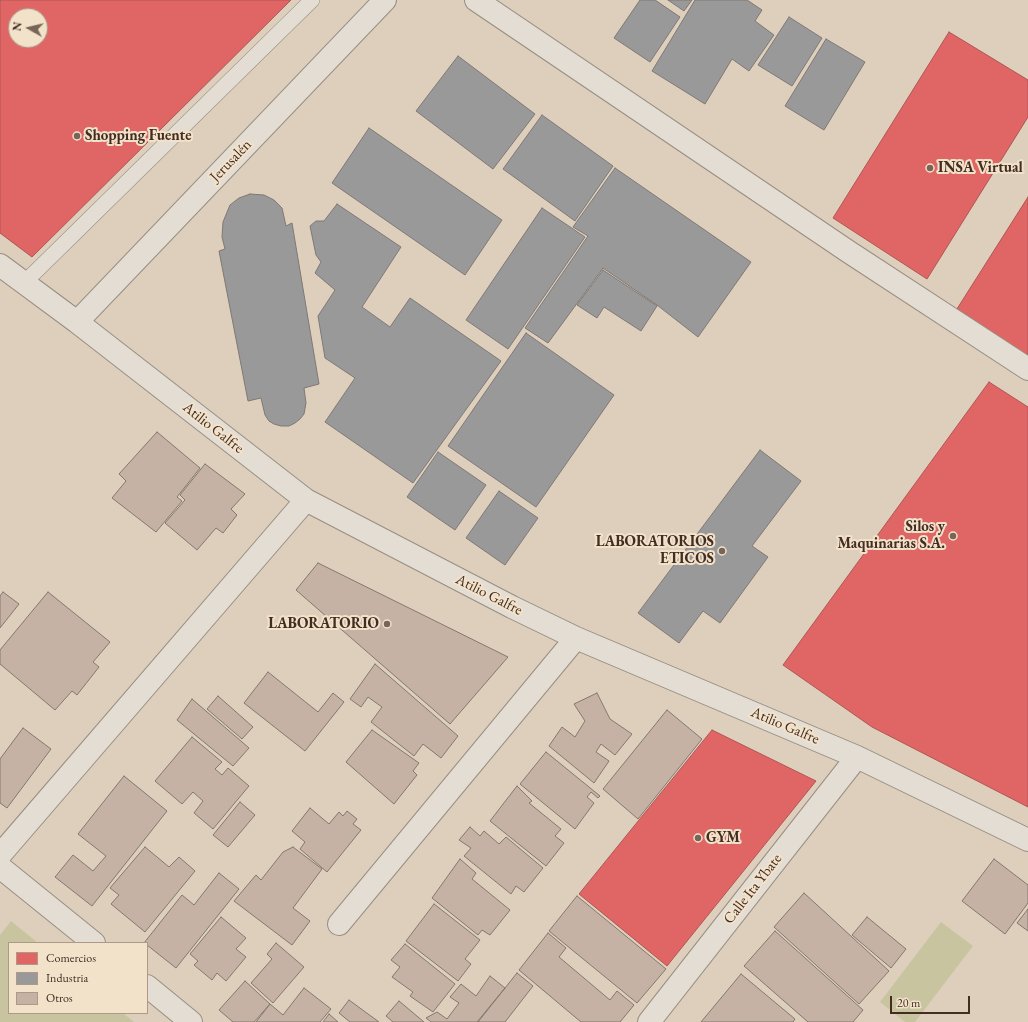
<!DOCTYPE html>
<html>
<head>
<meta charset="utf-8">
<style>
	body { margin:0 }
	#map { position:relative; width:1028px; height:1022px; overflow:hidden; background:#ddcfbc; font-family:"EB Garamond",serif }
	canvas { display:block }
	.legend { position:absolute; left:8px; top:942px; width:140px; height:72px; box-sizing:border-box; background:#f2e2ca; border:1px solid #ac9987; margin:0; padding:5px 7px; list-style:none; font-size:12px; color:#432c22 }
	.legend li { display:flex; align-items:center; gap:8px; height:20px }
	.legend b { width:20px; border:1px solid #ac9987 }
	.north { position:absolute; left:8px; top:8px; width:40px; height:40px; box-sizing:border-box; background:#f2e2ca; border:1px solid #ac9987; border-radius:50%; rotate:278deg; font-size:11px; font-weight:700; line-height:16px; text-align:center; color:#432c22 }
	.north::after { content:''; display:block; margin:auto; width:14px; height:18px; background:#796558; clip-path:polygon(50% 0,100% 100%,50% 72%,0 100%) }
	.scale { position:absolute; left:890px; top:996px; width:80px; height:18px; box-sizing:border-box; border:2px solid #432c22; border-top:0; padding-left:5px; font-size:12px; line-height:14px; white-space:nowrap; color:#432c22; -webkit-text-stroke:3px #f2e2ca; paint-order:stroke }
</style>
</head>
<body>
<div id="map">
<canvas width="1028" height="1022"></canvas>
<ul class="legend">
<li><b style="height:11px;background:#e06666"></b>Comercios</li>
<li><b style="height:11px;background:#999"></b>Industria</li>
<li><b style="height:11px;background:#c6b2a5"></b>Otros</li>
</ul>
<div class="north">N</div>
<div class="scale">20 m</div>
</div>
<script>
const context = document.querySelector('canvas').getContext('2d');
context.lineJoin = 'round';
function paint(path, color) { context.fillStyle = color; context.fill(path, 'evenodd'); }
const shape = rows => new Path2D(rows.map(r => 'M' + r).join(''));
function trace(path, color, width, dash) { context.strokeStyle = color; context.lineWidth = width; context.lineCap = dash ? 'butt' : 'round'; context.setLineDash(dash || []); context.stroke(path); }
function label(font, color, halo, rows, align = 'center') {
  context.font = font + ' "EB Garamond",serif'; context.lineWidth = 4; context.setLineDash([]); context.textBaseline = 'middle'; context.strokeStyle = halo; context.fillStyle = color; for (const [text, x, y, turn = 0] of rows) {
    context.save(); context.translate(x, y); context.rotate((+turn || 0) * Math.PI / 180); context.textAlign = isNaN(turn) ? turn : align; if (halo) context.strokeText(text, 0, 0); context.fillText(text, 0, 0); context.restore();
  }
}
paint(shape([
	[11,921,38,943,9,943,9,1013,123,1013,134,1022,0,1022,0,935],
	[941,922,973,946,915,1022,905,1022,880,1002]
]), '#c9c4a0');
const shops = shape([
	[0,0,291,0,32,257,0,233,0,0],
	[16,16,40,16,40,40,16,40,16,16],
	[949,32,1028,80,1028,117,927,279,833,218,949,32],
	[1028,197,1028,356,955,312,1028,197],
	[989,382,1028,407,1028,807,872,727,783,665,989,382],
	[712,730,816,781,667,966,579,894,712,730]
]);
paint(shops, '#e06666');
trace(shops, '#b15552', 1);
const industry = shape([
	[640,0,655,0,680,17,650,62,614,38,640,0],
	[668,0,692,0,684,11,668,0],
	[695,0,747,0,762,10,755,21,774,35,749,71,732,59,705,104,652,71,695,0],
	[789,17,822,38,792,86,758,65,789,17],
	[826,39,865,62,824,130,785,106,826,39],
	[458,56,535,114,493,169,416,111,458,56],
	[542,115,613,166,575,221,503,169,542,115],
	[369,128,502,220,465,275,332,183,369,128],
	[615,168,751,262,698,337,657,305,603,268,548,343,525,328,588,236,573,227,615,168],
	[250,194,264,195,274,200,282,208,286,226,292,223,319,384,304,388,306,403,304,414,300,419,295,423,289,426,281,426,274,424,269,421,265,415,261,398,248,401,219,251,225,249,222,237,223,222,230,205,239,198,250,194],
	[337,204,401,247,362,307,390,327,410,298,501,361,413,483,325,422,355,378,325,358,318,316,335,290,315,273,321,262,316,255,310,226,316,221,324,221,337,204],
	[542,208,585,237,508,349,466,320,542,208],
	[603,270,657,306,641,331,604,307,597,318,577,305,603,270],
	[526,333,614,395,536,507,448,446,526,333],
	[760,450,801,481,752,546,768,557,720,623,703,611,679,643,638,613,760,450],
	[438,452,486,485,455,530,407,497,438,452],
	[499,491,538,518,505,565,466,538,499,491]
]);
paint(industry, '#999');
trace(industry, '#7f7875', 1);
const building = shape([
	[157,432,200,468,177,497,182,501,156,532,112,498,126,481,119,474,157,432],
	[205,464,245,494,231,509,237,515,223,533,216,528,197,550,165,523,185,500,180,495,205,464],
	[318,563,508,657,450,724,296,590,318,563],
	[3,592,19,604,0,628,0,596,3,592],
	[48,592,110,642,93,662,99,667,77,695,72,691,55,710,0,664,0,650,48,592],
	[375,664,458,736,441,758,423,744,414,756,371,722,382,707,368,697,361,707,350,699,375,664],
	[268,672,318,712,333,693,344,702,305,751,244,703,268,672],
	[597,693,610,719,632,734,615,755,601,744,596,752,609,761,594,783,549,746,562,727,575,737,585,721,574,704,597,693],
	[218,696,253,727,242,739,207,709,218,696],
	[192,699,249,748,233,766,177,720,192,699],
	[667,710,702,739,638,819,603,789,667,710],
	[23,728,51,749,7,808,0,803,0,759,23,728],
	[372,730,419,763,413,771,417,775,394,804,346,762,372,730],
	[192,737,222,762,215,769,222,775,228,768,249,786,213,829,194,813,203,801,193,792,182,804,155,781,192,737],
	[546,752,600,796,598,798,591,792,587,797,594,803,575,829,520,784,546,752],
	[124,776,167,811,92,906,55,877,73,855,93,871,106,856,78,834,124,776],
	[517,786,532,801,529,803,561,829,555,836,564,843,546,866,490,821,517,786],
	[240,802,255,815,228,847,213,835,240,802],
	[310,808,329,824,339,812,343,816,347,811,357,819,353,824,361,830,327,872,300,849,305,842,292,831,310,808],
	[470,827,480,836,484,831,499,844,506,837,543,868,524,892,516,886,511,894,464,856,471,848,459,840,470,827],
	[145,847,169,867,179,857,195,871,145,932,111,904,119,895,110,888,145,847],
	[293,847,322,869,293,908,310,921,292,945,234,901,256,875,261,880,283,852,293,847],
	[460,859,476,873,472,879,510,910,490,935,482,930,478,935,432,898,460,859],
	[994,859,1028,885,1028,903,1005,934,962,901,994,859],
	[219,873,239,889,176,968,147,945,147,943,144,943,182,895,194,905,219,873],
	[804,893,889,971,859,1004,774,927,804,893],
	[577,896,666,969,637,1003,549,931,577,896],
	[434,904,480,940,465,959,471,964,458,981,406,941,434,904],
	[1028,909,1028,931,1017,923,1028,909],
	[221,917,246,938,236,949,246,957,226,981,217,973,212,980,194,965,198,961,190,954,221,917],
	[867,917,906,949,891,968,852,935,867,917],
	[775,931,863,1010,853,1022,808,1022,744,966,775,931],
	[548,933,566,948,559,957,610,1000,617,991,634,1005,620,1022,581,1022,519,970,548,933],
	[276,943,304,967,273,1003,251,983,272,959,267,954,276,943],
	[405,944,455,984,433,1012,410,996,413,992,392,977,400,967,391,960,405,944],
	[517,973,533,986,505,1022,478,1022,517,973],
	[741,974,795,1019,793,1022,701,1022,741,974],
	[490,976,505,988,477,1022,431,1022,426,1018,437,1012,447,1019,459,1003,450,997,461,984,476,996,490,976],
	[245,981,270,1004,254,1022,233,1022,219,1010,245,981],
	[304,988,331,1009,320,1022,256,1022,270,1004,283,1015,304,988],
	[349,1000,379,1022,350,1022,339,1013,349,1000],
	[399,1001,424,1022,393,1022,386,1016,399,1001],
	[329,1014,338,1022,323,1022,329,1014]
]);
paint(building, '#c6b2a5');
trace(building, '#82786d', 1);
const service = shape([
	[24,283,312,0]
]);
const minor = shape([
	[476,0,849,252,1028,369],
	[0,265,77,322,306,500,512,607,576,638,857,757,1028,840],
	[77,322,385,0],
	[0,855,306,500],
	[0,867,94,943],
	[339,924,576,638],
	[147,986,191,1022],
	[649,1022,857,757]
]);
trace(service, '#988e82', 16);
trace(minor, '#988e82', 24);
trace(service, '#e4ddd3', 15);
trace(minor, '#e4ddd3', 22);
for (const [x, y, r, color] of [
	[77,136,4,"#796558"],
	[930,168,4,"#796558"],
	[953,536,4,"#796558"],
	[722,551,4,"#796558"],
	[387,624,4,"#796558"],
	[698,838,4,"#796558"]
]) { const dot = new Path2D(); dot.arc(x, y, r, 0, 2 * Math.PI); context.fillStyle = color; context.fill(dot); trace(dot, '#f2e2ca', 1.5); }
label('bold 15px', '#432c22', '#f2e2ca', [
	["Shopping Fuente",85,136],
	["INSA Virtual",938,168],
	["Silos y",945,527,"right"],
	["Maquinarias S.A.",945,544,"right"],
	["LABORATORIOS",714,542,"right"],
	["ETICOS",714,559,"right"],
	["LABORATORIO",379,624,"right"],
	["GYM",706,838]
], 'left');
label('15px', '#432c22', '#f2e2ca', [
	["Jerusalén",231,161,-46],
	["Atilio Galfre",213,428,38],
	["Atilio Galfre",489,595,27],
	["Atilio Galfre",785,726,23],
	["Calle Ita Ybate",753,889,-52]
]);
</script>
</body>
</html>
